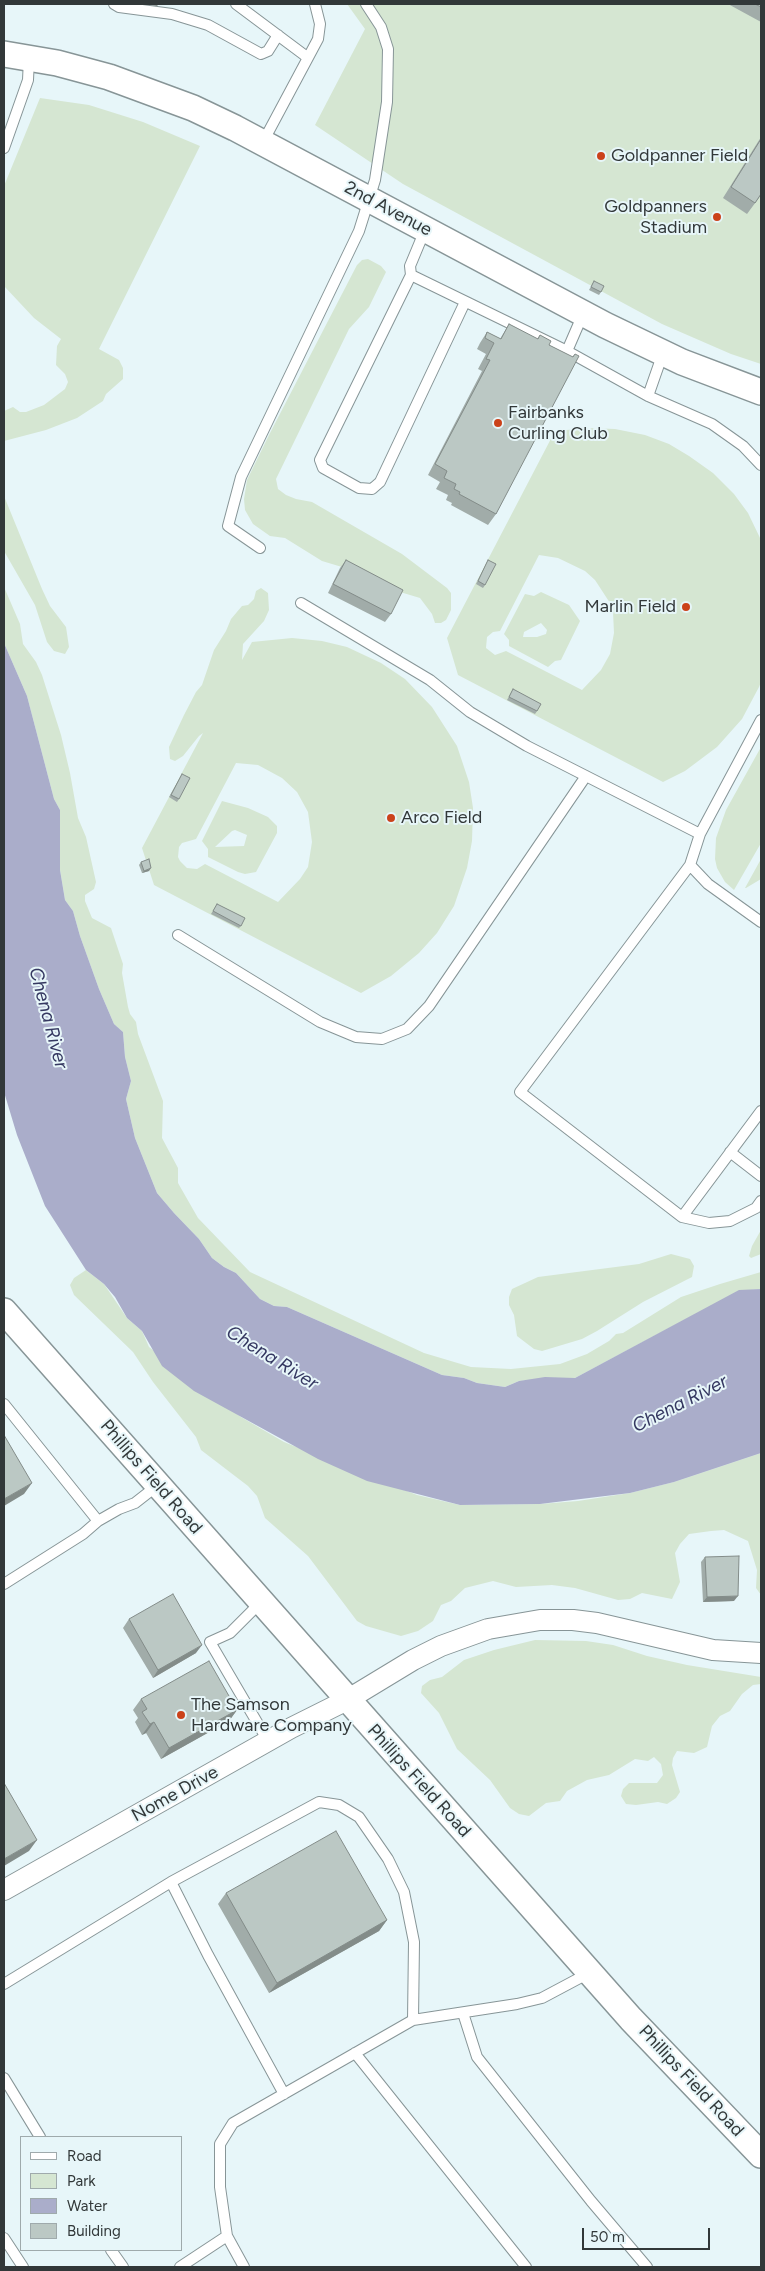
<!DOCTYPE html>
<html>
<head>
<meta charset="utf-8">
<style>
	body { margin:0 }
	#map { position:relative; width:765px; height:2271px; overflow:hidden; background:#e7f6f9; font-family:Figtree,sans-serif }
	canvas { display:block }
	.frame { position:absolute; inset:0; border:5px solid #323839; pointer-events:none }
	.legend { position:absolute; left:20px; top:2136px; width:162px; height:115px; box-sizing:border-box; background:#e7f6f9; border:1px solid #9faaac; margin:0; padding:6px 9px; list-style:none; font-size:15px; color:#323839 }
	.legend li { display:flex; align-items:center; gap:10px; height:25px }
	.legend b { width:25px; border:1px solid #9faaac }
	.scale { position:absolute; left:582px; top:2228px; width:128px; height:22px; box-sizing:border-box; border:2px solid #323839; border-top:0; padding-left:6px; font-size:15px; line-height:18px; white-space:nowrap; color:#323839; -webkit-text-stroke:4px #e7f6f9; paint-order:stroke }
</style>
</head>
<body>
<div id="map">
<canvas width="765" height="2271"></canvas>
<div class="frame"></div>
<ul class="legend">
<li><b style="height:6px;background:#fff"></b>Road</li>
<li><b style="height:14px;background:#d5e6d2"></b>Park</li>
<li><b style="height:14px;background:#aaadca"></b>Water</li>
<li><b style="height:14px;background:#bbc8c4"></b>Building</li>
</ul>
<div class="scale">50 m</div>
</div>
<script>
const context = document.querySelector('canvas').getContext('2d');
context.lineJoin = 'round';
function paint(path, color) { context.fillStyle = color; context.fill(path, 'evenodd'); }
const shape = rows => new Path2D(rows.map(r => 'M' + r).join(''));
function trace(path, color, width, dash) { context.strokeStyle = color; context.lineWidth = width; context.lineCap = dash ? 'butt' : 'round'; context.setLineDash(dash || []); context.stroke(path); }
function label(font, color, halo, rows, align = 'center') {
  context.font = font + ' Figtree,sans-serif'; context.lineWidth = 4; context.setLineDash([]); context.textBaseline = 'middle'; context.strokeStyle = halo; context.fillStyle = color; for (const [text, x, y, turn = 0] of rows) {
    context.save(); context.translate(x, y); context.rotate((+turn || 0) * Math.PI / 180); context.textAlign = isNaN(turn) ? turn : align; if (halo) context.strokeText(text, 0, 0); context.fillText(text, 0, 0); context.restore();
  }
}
paint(shape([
	[347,4,761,4,761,364,731,354,662,324,403,184,315,125,365,29],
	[40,98,89,105,143,122,200,146,99,349,119,360,123,368,123,379,106,394,103,401,77,418,46,430,4,441,4,411,13,407,20,412,26,412,44,405,65,389,68,382,65,374,56,365,57,346,61,339,34,318,4,286,4,186],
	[368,259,381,266,386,272,369,307,349,329,276,479,278,489,286,495,296,499,312,502,402,554,447,588,451,593,451,610,446,620,441,623,435,623,432,614,420,598,400,592,352,570,322,561,285,538,270,536,253,524,245,510,244,499,247,480,269,435,357,265,362,260],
	[589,428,615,429,645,435,669,444,689,456,713,473,734,494,748,513,761,540,761,682,759,687,742,719,717,747,685,771,663,782,458,675,447,638,555,431],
	[539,555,558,558,585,571,595,580,610,603,613,612,614,633,610,654,601,670,582,690,506,651,495,655,486,648,487,637,493,632,500,631],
	[4,496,42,589,50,606,66,627,69,647,65,654,54,651,47,642,35,605,4,551],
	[4,587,20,624,23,644,36,662,42,675,61,735,70,773,78,818,86,837,96,882,94,889,85,895,85,901,92,918,111,928,123,964,122,973,128,1007,130,1014,136,1022,138,1034,163,1101,162,1138,178,1168,178,1183,198,1218,250,1272,424,1353,471,1367,511,1369,560,1364,587,1354,609,1341,616,1334,623,1333,681,1297,720,1284,761,1272,761,1289,739,1291,575,1378,519,1381,505,1387,477,1383,464,1378,442,1375,287,1307,274,1306,260,1299,236,1273,224,1267,212,1258,199,1239,174,1213,157,1193,135,1138,126,1099,131,1081,125,1057,123,1032,114,1024,99,989,80,936,73,911,65,900,60,870,60,810,54,799,27,696,4,643],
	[261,588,268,593,269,610,264,621,243,644,242,660,252,642,292,638,322,641,347,647,381,663,405,679,432,707,457,746,469,782,473,808,472,841,467,868,454,906,437,933,419,953,391,976,361,993,154,885,142,848,203,733,199,736,183,756,175,761,170,759,169,747,184,715,196,692,202,685,214,650,226,631,231,619,242,606,248,605,254,599,256,591],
	[236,763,258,765,282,778,297,792,308,812,312,842,308,867,300,879,278,902,205,864,197,869,187,868,180,861,178,857,179,847,182,843,196,839],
	[541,592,569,605,580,621,561,660,555,661,548,667,509,646,509,640,504,634,525,594,534,596],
	[541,623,547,630,546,634,537,637,523,637,524,632],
	[761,747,761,843,734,890,725,882,717,868,715,859,716,838,726,810],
	[222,801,248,808,268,817,277,826,277,833,256,872,245,874,238,872,208,857,208,849,202,841],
	[235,830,247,835,244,846,215,847,232,831],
	[761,859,761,879,746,888,745,888],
	[761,1230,761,1254,751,1258,749,1256,752,1246],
	[671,1254,690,1259,694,1266,692,1277,643,1302,597,1331,582,1339,542,1351,534,1349,517,1336,514,1315,509,1305,509,1297,512,1289,538,1277,639,1264],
	[86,1270,104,1284,127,1318,142,1331,149,1347,241,1417,284,1442,417,1495,460,1505,540,1504,578,1501,630,1493,674,1482,761,1453,761,1595,756,1588,757,1570,748,1541,724,1530,711,1531,689,1534,680,1544,675,1553,680,1582,672,1599,642,1593,630,1599,618,1600,575,1588,552,1585,516,1587,493,1581,465,1588,451,1601,441,1605,433,1621,418,1631,401,1636,366,1626,357,1621,308,1556,265,1518,257,1496,248,1486,201,1450,196,1437,153,1382,133,1352,74,1295,70,1285,74,1278],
	[535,1640,586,1641,613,1645,647,1656,687,1665,761,1677,761,1684,753,1685,742,1694,730,1711,720,1716,712,1726,707,1747,694,1753,677,1751,673,1758,672,1765,680,1792,676,1798,667,1804,658,1802,636,1805,626,1804,621,1796,623,1789,629,1783,657,1783,663,1775,661,1764,654,1757,648,1761,635,1759,609,1775,587,1780,567,1791,560,1801,546,1803,529,1816,519,1814,510,1808,490,1780,457,1749,439,1713,421,1693,422,1686,430,1680,442,1677,464,1660,494,1650]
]), '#d5e6d2');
paint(shape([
	[4,643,27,696,54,799,60,810,60,870,65,900,73,911,80,936,99,989,114,1024,123,1032,125,1057,131,1081,126,1099,135,1138,157,1193,174,1213,199,1239,212,1258,224,1267,236,1273,260,1299,274,1306,287,1307,442,1375,464,1378,477,1383,505,1387,519,1381,545,1377,575,1378,739,1290,761,1289,761,1453,674,1482,630,1493,540,1504,460,1505,367,1481,318,1459,194,1391,162,1366,142,1331,127,1318,115,1297,104,1284,86,1270,45,1206,17,1135,4,1092]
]), '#aaadca');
const service = shape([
	[114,4,119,7,172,14,208,25,261,54,268,51,278,35],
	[236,4,307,57],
	[263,142,318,39,320,24,315,4],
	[4,148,28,80,29,59],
	[425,230,410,266,411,275,567,351,648,396,712,424,743,446,761,465],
	[411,275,320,460,323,468,359,488,372,489,380,482,465,302],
	[567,351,583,314],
	[648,396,663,353],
	[260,548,228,526,241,477,359,231,375,180,387,102,388,49,381,27,366,4],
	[301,603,430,680,470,712,527,746,700,834],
	[761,720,700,834,690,865,708,884,761,922],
	[690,865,520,1092,682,1217,709,1223,730,1221,756,1208,761,1201],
	[178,935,320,1022,356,1037,382,1039,407,1029,429,1006,586,776],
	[730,1152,761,1176],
	[682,1217,761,1111],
	[4,1404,98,1521,119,1509,135,1503,158,1485],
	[4,1584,83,1534,98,1521],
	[261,1602,230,1633,210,1642,268,1741],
	[171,1882,208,1955,284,2094],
	[4,1984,171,1882,319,1802,339,1805,359,1817,388,1859,404,1892,414,1942,413,2020],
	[463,2013,477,2057,591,2201,647,2267],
	[355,2053,526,2267],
	[4,2078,40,2137],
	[4,2238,23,2267],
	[111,2250,123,2267],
	[180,2267,227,2236],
	[244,2267,227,2236,220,2187,220,2144,233,2123,413,2020,517,2004,542,1998,589,1973]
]);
const minor = shape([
	[4,1890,291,1728,347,1700,413,1660,441,1646,488,1629,540,1620,573,1620,597,1623,713,1650,761,1653]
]);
const tertiary = shape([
	[4,54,57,63,109,77,193,108,235,128,605,325,682,362,761,392],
	[4,1311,631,2019,761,2155]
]);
trace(service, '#879597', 12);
trace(minor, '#879597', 22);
trace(tertiary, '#879597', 28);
trace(service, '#fff', 10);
trace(minor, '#fff', 20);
trace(tertiary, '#fff', 25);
paint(shape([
	[728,4,761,4,761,22],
	[761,137,761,195,747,214,723,198],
	[594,281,601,292,599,295,589,290],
	[509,324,537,339,540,335,549,345,572,357,575,354,496,514,488,525,451,505,452,503,446,500,448,495,436,489,440,482,428,475,482,371,478,369,486,354,477,349,480,343,487,332,500,339],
	[346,560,391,614,385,622,328,593,340,568],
	[488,560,485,585,483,588,476,584],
	[513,689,537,711,535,714,507,700],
	[182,774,179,799,177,802,169,797],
	[141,862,149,871,142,873,139,865],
	[217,904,241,926,239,928,211,914],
	[705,1557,734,1601,703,1602,701,1562],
	[129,1619,196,1653,153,1678,123,1628],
	[141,1699,237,1710,229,1721,161,1759,146,1733,142,1735,135,1722,138,1718,133,1710],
	[226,1893,387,1920,379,1931,269,1993,218,1904]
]), '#a1aca9');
paint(shape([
	[142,4,159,4,157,6],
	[151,868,149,871,142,873,144,871],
	[32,1483,24,1494,4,1506,4,1499],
	[738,1596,734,1601,703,1602,707,1597],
	[202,1645,196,1653,153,1678,158,1670],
	[237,1710,229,1721,161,1759,169,1748],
	[154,1722,146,1733,142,1735,150,1724],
	[37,1840,29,1851,4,1866,4,1859],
	[387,1920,379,1931,269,1993,277,1983]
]), '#838c89');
const building = shape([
	[755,4,761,4,761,7,755,4],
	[761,139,761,194,755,203,731,187,761,139],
	[594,281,604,286,601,292,591,287,594,281],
	[509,324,538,339,540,335,551,341,549,345,573,357,575,354,579,356,496,514,459,494,460,492,454,489,456,484,444,478,447,471,435,464,490,360,486,359,494,343,485,338,487,332,501,339,509,324],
	[346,560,403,590,391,614,333,584,346,560],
	[488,560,496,564,485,585,478,581,488,560],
	[513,689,541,704,537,711,509,697,513,689],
	[182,774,190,778,179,799,171,795,182,774],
	[149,859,151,868,144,871,141,862,149,859],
	[217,904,245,918,241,926,213,911,217,904],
	[4,1435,32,1483,4,1499,4,1435],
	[739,1556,738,1596,707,1597,705,1557,739,1556],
	[173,1594,202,1645,158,1670,129,1619,173,1594],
	[209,1661,237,1710,169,1748,154,1722,150,1724,142,1712,147,1709,141,1699,209,1661],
	[4,1783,37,1840,4,1859,4,1783],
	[336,1831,387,1920,277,1983,226,1893,336,1831]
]);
paint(building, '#bbc8c4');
trace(building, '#838c89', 1);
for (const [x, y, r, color] of [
	[601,156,5,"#cb421a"],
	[717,217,5,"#cb421a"],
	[498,423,5,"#cb421a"],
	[686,607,5,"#cb421a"],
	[391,818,5,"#cb421a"],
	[181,1715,5,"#cb421a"]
]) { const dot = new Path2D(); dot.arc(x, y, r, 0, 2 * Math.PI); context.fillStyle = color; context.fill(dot); trace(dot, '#e7f6f9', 2); }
label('18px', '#323839', '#e7f6f9', [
	["Goldpanner Field",611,156],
	["Goldpanners",707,207,"right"],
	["Stadium",707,228,"right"],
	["Fairbanks",508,413],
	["Curling Club",508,434],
	["Marlin Field",676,607,"right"],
	["Arco Field",401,818],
	["The Samson",191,1705],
	["Hardware Company",191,1726]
], 'left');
label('18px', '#323839', '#e7f6f9', [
	["2nd Avenue",388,209,28],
	["Phillips Field Road",151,1477,49],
	["Phillips Field Road",419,1781,48],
	["Nome Drive",175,1794,-29],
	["Phillips Field Road",691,2081,47]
]);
label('italic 19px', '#353861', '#e7f6f9', [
	["Chena River",48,1018,75],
	["Chena River",272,1358,32],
	["Chena River",680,1404,-27]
]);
</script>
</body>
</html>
